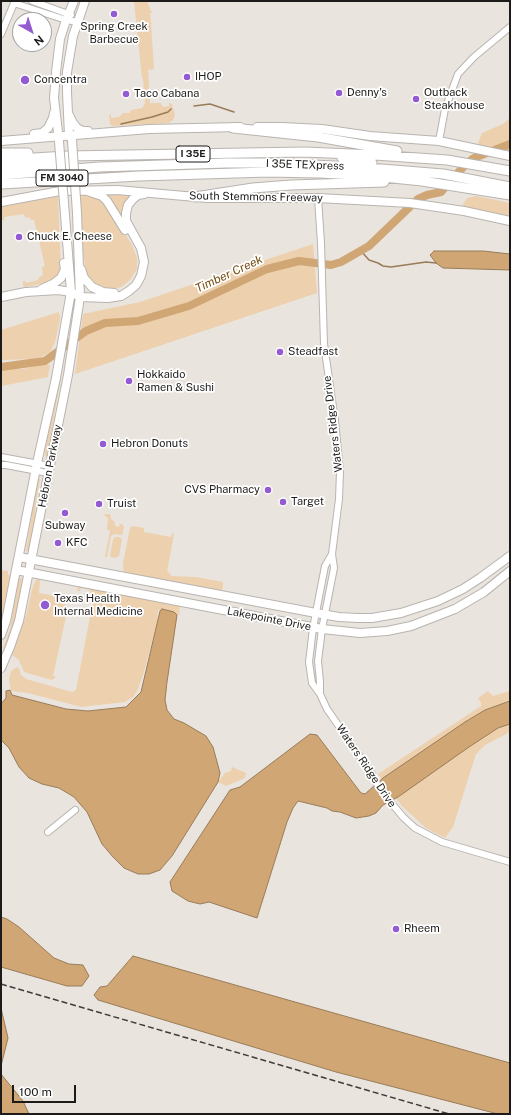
<!DOCTYPE html>
<html>
<head>
<meta charset="utf-8">
<style>
	body { margin:0 }
	#map { position:relative; width:511px; height:1115px; overflow:hidden; background:#e9e4de; font-family:"Public Sans",sans-serif }
	canvas { display:block }
	.frame { position:absolute; inset:0; border:2px solid #1c1b19; pointer-events:none }
	.north { position:absolute; left:12px; top:12px; width:40px; height:40px; box-sizing:border-box; background:#fff; border:1px solid #a4a4a3; border-radius:50%; rotate:141deg; font-size:11px; font-weight:700; line-height:16px; text-align:center; color:#1c1b19 }
	.north::after { content:''; display:block; margin:auto; width:14px; height:18px; background:#935ad1; clip-path:polygon(50% 0,100% 100%,50% 72%,0 100%) }
	.scale { position:absolute; left:12px; top:1085px; width:64px; height:18px; box-sizing:border-box; border:2px solid #1c1b19; border-top:0; padding-left:5px; font-size:12px; line-height:14px; white-space:nowrap; color:#1c1b19; -webkit-text-stroke:3px #fff; paint-order:stroke }
</style>
</head>
<body>
<div id="map">
<canvas width="511" height="1115"></canvas>
<div class="frame"></div>
<div class="north">N</div>
<div class="scale">100 m</div>
</div>
<script>
const context = document.querySelector('canvas').getContext('2d');
context.lineJoin = 'round';
function paint(path, color) { context.fillStyle = color; context.fill(path, 'evenodd'); }
const shape = rows => new Path2D(rows.map(r => 'M' + r).join(''));
function trace(path, color, width, dash) { context.strokeStyle = color; context.lineWidth = width; context.lineCap = dash ? 'butt' : 'round'; context.setLineDash(dash || []); context.stroke(path); }
function label(font, color, halo, rows, align = 'center') {
  context.font = font + ' "Public Sans",sans-serif'; context.lineWidth = 3.5; context.setLineDash([]); context.textBaseline = 'middle'; context.strokeStyle = halo; context.fillStyle = color; for (const [text, x, y, turn = 0] of rows) {
    context.save(); context.translate(x, y); context.rotate((+turn || 0) * Math.PI / 180); context.textAlign = isNaN(turn) ? turn : align; if (halo) context.strokeText(text, 0, 0); context.fillText(text, 0, 0); context.restore();
  }
}
paint(shape([
	[134,1,147,1,151,11,153,12,150,13,151,23,154,23,151,24,154,69,148,70,150,103,161,103,163,107,169,106,169,103,172,104,175,115,173,120,169,123,112,126,110,124,109,115,111,114,111,118,119,117,123,113,130,113,131,110,142,108,145,104,143,79,142,78],
	[510,118,510,153,477,146,482,133,503,124],
	[105,192,133,195,128,201,129,231,102,194],
	[79,194,88,194,98,198,109,208,132,245,137,258,137,269,130,280,121,287,110,290,102,290,93,284,86,273,83,250],
	[58,196,61,273,54,279,45,283,25,287,23,286,23,281,25,281,26,283,39,280,38,278,43,275,42,267,45,266,34,220,31,220,30,218,25,217,24,214,4,217,5,221,1,219,1,207],
	[476,196,510,203,510,219,462,206,467,198],
	[313,244,317,293,75,374,83,314,140,302],
	[59,312,60,320,55,342,50,352,41,357,31,359,1,360,1,330],
	[39,365,50,365,48,377,1,386,1,369,23,369],
	[61,377,47,456,45,457,45,452,58,378],
	[37,479,40,479,36,503,34,527,29,552,26,551,26,550,31,522,33,500],
	[106,514,110,514,111,519,115,522,115,526,119,527,120,524,122,524,124,527,122,535,115,534,111,536,107,557,105,557,110,531,107,529,108,518,104,515],
	[133,526,144,528,144,532,171,537,172,533,174,534,167,572,170,573,171,576,196,577,223,582,223,589,221,589,223,591,221,592,125,572,123,570,123,563,130,528],
	[115,537,119,537,122,539,119,556,115,558,111,557,110,555,113,540],
	[1,570,8,571,8,575,11,576,1,625],
	[19,578,22,578,16,620,5,649,4,649,3,648,10,629],
	[37,578,40,578,40,581,39,593,66,598,65,605,68,607,53,676,56,677,52,680,24,672,19,660,12,655,26,616,33,586],
	[78,586,180,604,179,615,158,610,157,624,143,675,137,691,133,697,125,702,81,707,28,693,11,691,9,679,11,671,17,667,19,668,21,675,26,679,72,692,76,690,94,596,90,594,90,590,81,588,80,591,77,591],
	[488,691,493,696,510,691,510,732,485,745,476,754,453,827,445,838,426,828,402,806,378,774,481,706,481,703,478,698],
	[232,767,246,773,245,778,226,786,218,782,225,773,231,771]
]), '#edd0ad');
const water = shape([
	[434,251,483,251,510,254,510,270,443,268,436,263,430,255,434,251],
	[162,609,174,612,177,615,167,682,165,700,167,710,174,719,184,723,206,736,213,747,220,773,218,782,172,856,160,870,149,874,138,874,124,868,113,857,102,844,87,812,74,797,59,788,42,784,29,778,19,767,9,748,1,740,1,704,6,698,6,691,10,690,12,695,66,709,88,711,126,707,141,692,157,624,160,611,162,609],
	[510,701,510,724,498,728,469,747,398,797,383,805,376,813,369,816,356,818,340,812,332,811,327,808,298,801,293,808,287,822,257,918,209,902,200,904,188,901,172,891,170,882,230,790,240,787,310,734,317,735,361,793,365,794,383,778,465,722,485,710,510,701],
	[1,917,7,919,19,927,54,958,69,964,83,965,89,976,82,986,67,986,1,967,1,917],
	[133,956,510,1063,510,1114,498,1114,336,1072,98,1000,94,995,100,987,107,986,133,956],
	[1,1008,8,1038,1,1066,1,1008],
	[1,1074,23,1101,29,1114,1,1114,1,1074]
]);
paint(water, '#cfa674');
trace(water, '#997c59', 1);
trace(shape([
	[194,106,210,104,234,112],
	[121,124,152,117,168,112,171,109],
	[361,251,369,260,378,263,383,266,391,267,426,262,436,263]
]), '#997c59', 1.5);
trace(shape([
	[1,367,45,361,86,331,105,323,138,321,189,306,267,269,299,261,331,265,341,262,369,246,418,199,427,195,441,192,465,165,474,158,510,144]
]), '#cfa674', 8);
const minor = shape([
	[32,1,71,15],
	[14,3,66,20,78,22],
	[1,34,15,1],
	[439,141,445,109,458,74,474,57,510,27],
	[318,198,321,243,324,344,335,421,340,472,339,499,332,554,334,568,322,629,318,661,320,682,320,694],
	[1,457,50,466],
	[1,465,6,465,48,473],
	[332,554,325,566,313,628,309,662,312,683,320,694,327,709,372,774,379,788,403,817,415,828,442,842,510,862],
	[48,832,75,810]
]);
const major = shape([
	[69,115,73,123,77,128,83,131,88,131],
	[257,127,282,127,322,129,370,136,439,141,510,156],
	[34,134,42,133,48,128,53,118,54,113],
	[71,139,69,135,67,92,67,72,73,36,85,1],
	[1,141,149,129,240,127],
	[59,141,54,98,56,72,60,39,66,20,74,1],
	[90,192,102,196,107,201,125,230],
	[1,202,60,191,117,190,207,198,318,198,410,203,464,211,510,221],
	[81,269,84,278,92,287,103,292,114,293],
	[42,289,53,284,61,278,65,269,64,263],
	[1,297,26,292,58,290,71,292,80,297,108,298,121,296,129,291,136,285,141,276,144,262,141,248,126,221,126,213,128,205,133,199,138,195,144,194],
	[19,557,316,613,339,617,358,618,372,618,401,613,438,601,463,589,480,578,510,556],
	[16,570,322,629,360,633,387,631,411,626,455,609,484,592,510,571],
	[1,635,6,621,37,463,56,378,68,309,71,292,65,215],
	[1,668,10,647,19,621,68,375,80,297,77,213]
]);
const highway = shape([
	[233,128,318,137,397,151],
	[1,153,28,153],
	[342,158,372,163],
	[1,160,67,156,305,152,375,155,447,160,510,171],
	[1,169,69,161],
	[1,175,99,167,227,163,268,163,357,167,443,174,510,187],
	[1,184,139,176,268,172,320,173,373,176,422,181,510,195],
	[195,197,253,188,291,185,384,182]
]);
trace(minor, '#b9b4af', 8);
trace(major, '#b9b4af', 10);
trace(highway, '#b9b4af', 11);
trace(minor, '#fff', 6);
trace(major, '#fff', 8);
trace(highway, '#fff', 9);
trace(shape([
	[1,984,449,1114]
]), '#3e3d3a', 1.5, [6, 3]);
const majorBridge = shape([
	[72,140,77,213],
	[59,142,65,215]
]);
trace(majorBridge, '#b9b4af', 10, []);
trace(majorBridge, '#fff', 8);
for (const [x, y, r, color] of [
	[114,14,4,"#935ad1"],
	[187,77,4,"#935ad1"],
	[25,80,5,"#935ad1"],
	[339,93,4,"#935ad1"],
	[126,94,4,"#935ad1"],
	[416,99,4,"#935ad1"],
	[19,237,4,"#935ad1"],
	[280,352,4,"#935ad1"],
	[129,381,4,"#935ad1"],
	[103,444,4,"#935ad1"],
	[268,490,4,"#935ad1"],
	[283,502,4,"#935ad1"],
	[99,504,4,"#935ad1"],
	[65,513,4,"#935ad1"],
	[58,543,4,"#935ad1"],
	[45,605,5,"#935ad1"],
	[396,929,4,"#935ad1"]
]) { const dot = new Path2D(); dot.arc(x, y, r, 0, 2 * Math.PI); context.fillStyle = color; context.fill(dot); trace(dot, '#fff', 1.5); }
for (const [x, y, w] of [
	[193,154,34],
	[62,178,52]
]) { const box = new Path2D(); box.roundRect(x - w / 2, y - 8, w, 16, 3); context.fillStyle = '#fff'; context.fill(box); trace(box, '#1c1b19', 1); }
label('bold 10px', '#1c1b19', null, [
	["I 35E",193,154],
	["FM 3040",62,178]
]);
label('11px', '#1c1b19', '#fff', [
	["Spring Creek",114,27,"center"],
	["Barbecue",114,40,"center"],
	["IHOP",195,77],
	["Concentra",34,80],
	["Denny's",347,93],
	["Outback",424,93],
	["Steakhouse",424,106],
	["Taco Cabana",134,94],
	["Chuck E. Cheese",27,237],
	["Steadfast",288,352],
	["Hokkaido",137,375],
	["Ramen & Sushi",137,388],
	["Hebron Donuts",111,444],
	["CVS Pharmacy",260,490,"right"],
	["Target",291,502],
	["Truist",107,504],
	["Subway",65,526,"center"],
	["KFC",66,543],
	["Texas Health",54,599],
	["Internal Medicine",54,612],
	["Rheem",404,929]
], 'left');
label('11px', '#1c1b19', '#fff', [
	["I 35E TEXpress",305,165,2],
	["South Stemmons Freeway",256,197,1],
	["Waters Ridge Drive",333,424,-97],
	["Hebron Parkway",50,466,-79],
	["Lakepointe Drive",269,619,11],
	["Waters Ridge Drive",366,766,56]
]);
label('italic 12px', '#754d12', '#fff', [
	["Timber Creek",229,274,-25]
]);
</script>
</body>
</html>
